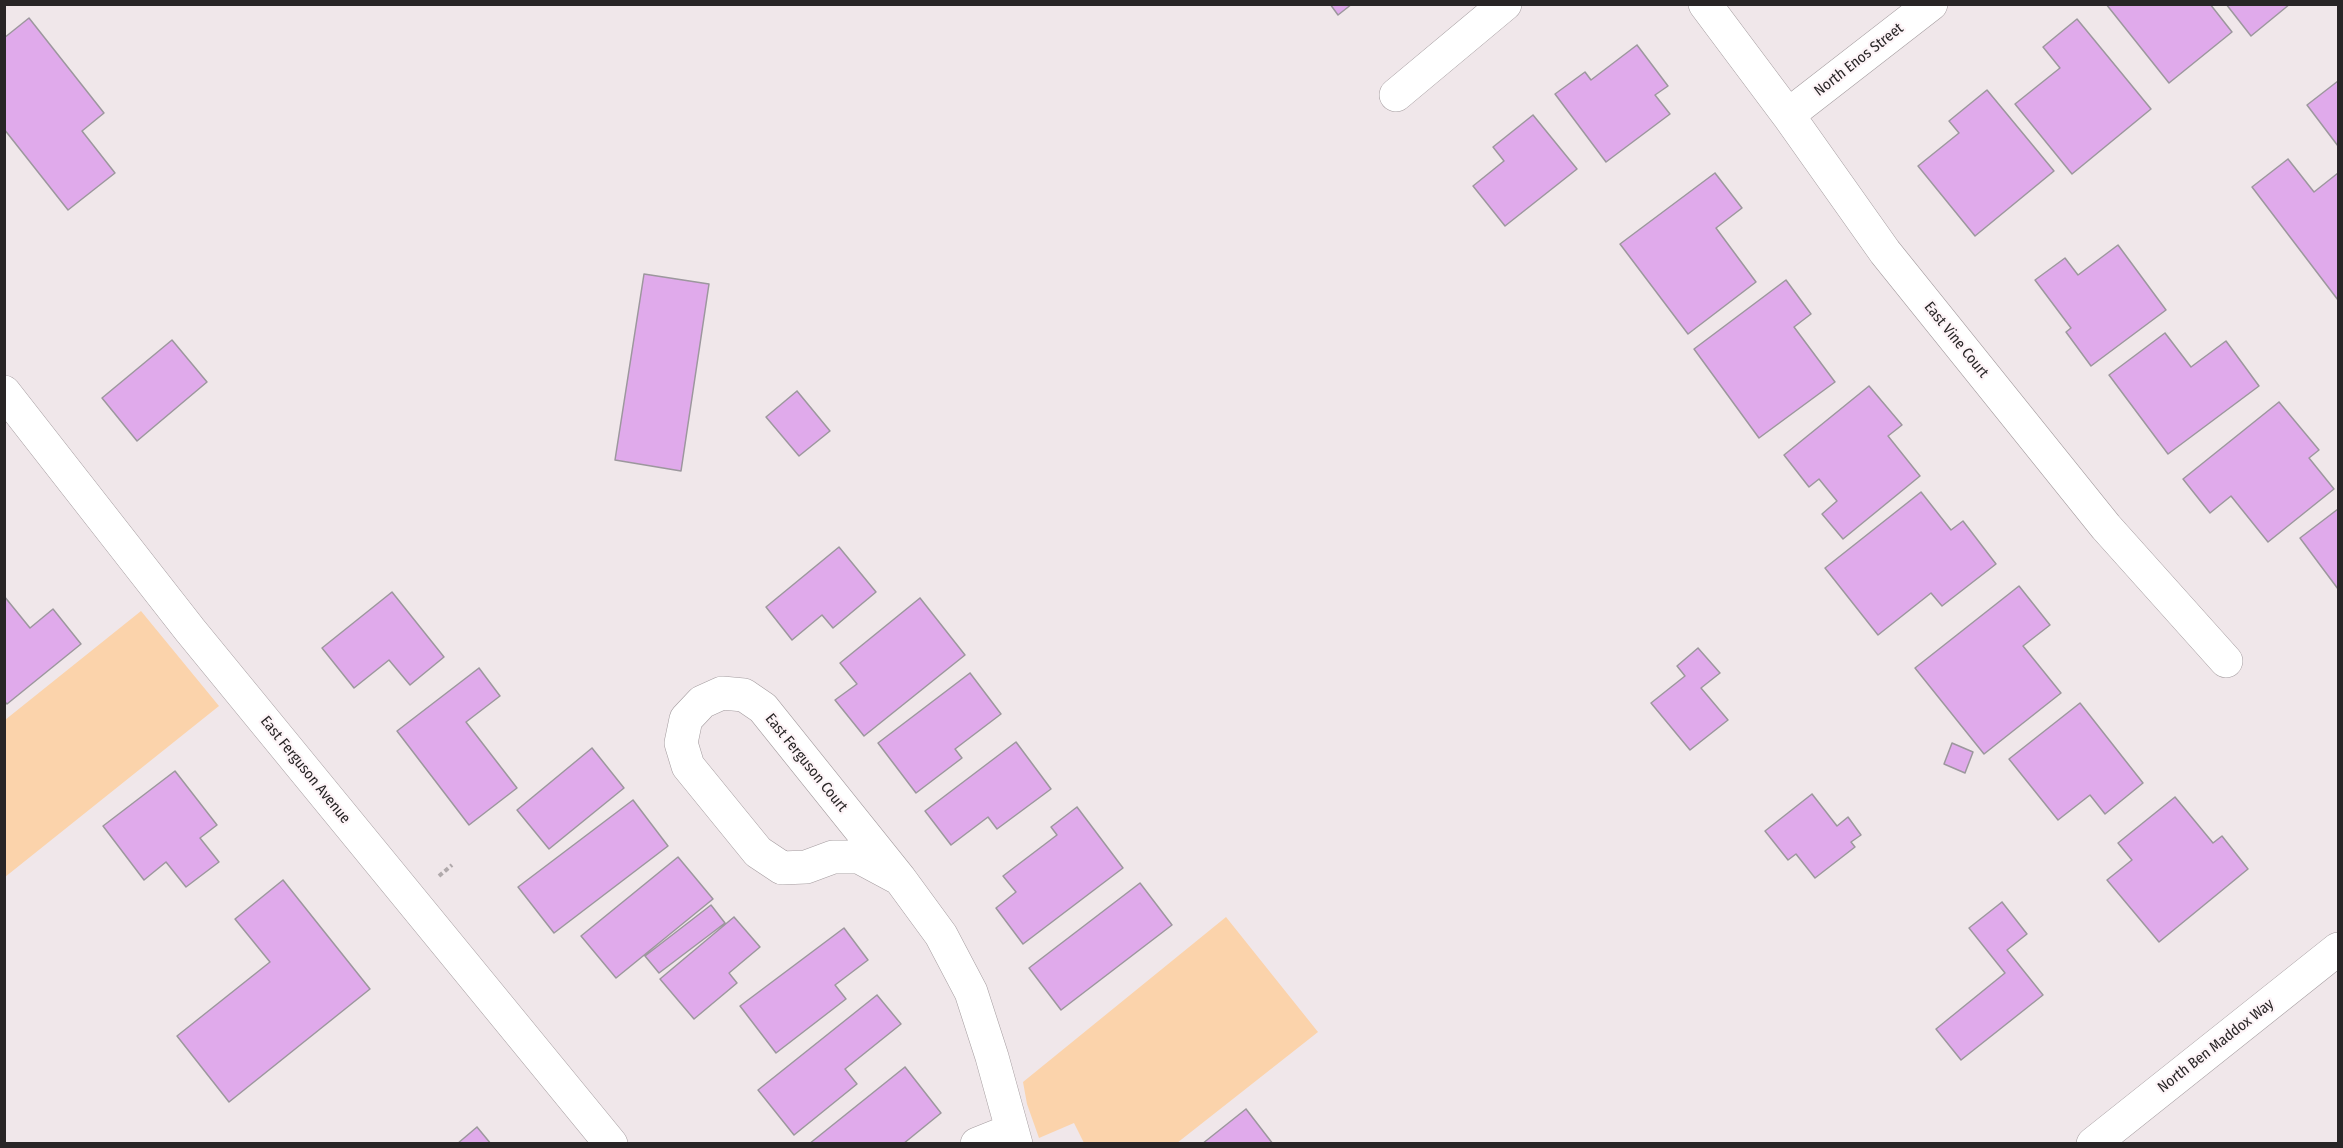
<!DOCTYPE html>
<html>
<head>
<meta charset="utf-8">
<style>
	body { margin:0 }
	#map { position:relative; width:2343px; height:1148px; overflow:hidden; background:#f0e7ea; font-family:"Fira Sans Condensed",sans-serif }
	canvas { display:block }
	.frame { position:absolute; inset:0; border:6px solid #282526; pointer-events:none }
</style>
</head>
<body>
<div id="map">
<canvas width="2343" height="1148"></canvas>
<div class="frame"></div>
</div>
<script>
const context = document.querySelector('canvas').getContext('2d');
context.lineJoin = 'round';
function paint(path, color) { context.fillStyle = color; context.fill(path, 'evenodd'); }
const shape = rows => new Path2D(rows.map(r => 'M' + r).join(''));
function trace(path, color, width, dash) { context.strokeStyle = color; context.lineWidth = width; context.lineCap = dash ? 'butt' : 'round'; context.setLineDash(dash || []); context.stroke(path); }
function label(font, color, halo, rows, align = 'center') {
  context.font = font + ' "Fira Sans Condensed",sans-serif'; context.lineWidth = 4.5; context.setLineDash([]); context.textBaseline = 'middle'; context.strokeStyle = halo; context.fillStyle = color; for (const [text, x, y, turn = 0] of rows) {
    context.save(); context.translate(x, y); context.rotate((+turn || 0) * Math.PI / 180); context.textAlign = isNaN(turn) ? turn : align; if (halo) context.strokeText(text, 0, 0); context.fillText(text, 0, 0); context.restore();
  }
}
paint(shape([
	[141,611,219,706,5,877,5,720],
	[1226,917,1318,1032,1177,1143,1084,1143,1074,1123,1039,1138,1027,1104,1023,1082]
]), '#fbd3ab');
const building = shape([
	[1330,4,1352,4,1338,15,1330,4],
	[2106,4,2210,4,2232,32,2169,83,2106,4],
	[2226,4,2290,4,2251,36,2226,4],
	[29,18,104,113,82,131,115,173,68,210,4,129,4,38,29,18],
	[2077,19,2151,109,2072,174,2015,104,2060,68,2043,47,2077,19],
	[1637,45,1668,86,1655,95,1670,114,1606,162,1555,94,1585,72,1591,80,1637,45],
	[2338,81,2338,146,2307,105,2338,81],
	[1987,90,2054,171,1975,236,1918,166,1959,133,1949,121,1987,90],
	[1533,115,1577,169,1505,226,1473,186,1504,161,1493,147,1533,115],
	[2288,159,2314,192,2338,173,2338,300,2252,187,2288,159],
	[1715,173,1742,208,1716,228,1756,282,1688,334,1620,244,1715,173],
	[2118,245,2166,310,2091,366,2066,332,2071,328,2035,280,2065,258,2078,275,2118,245],
	[644,274,709,284,681,471,615,460,644,274],
	[1786,280,1811,314,1794,327,1835,382,1759,438,1694,349,1786,280],
	[2165,333,2191,367,2226,341,2259,386,2168,454,2109,375,2165,333],
	[172,340,207,382,137,441,102,398,172,340],
	[1869,386,1902,425,1888,436,1920,476,1843,539,1822,514,1837,501,1819,479,1809,487,1784,455,1869,386],
	[797,391,830,431,799,456,766,417,797,391],
	[2279,402,2319,450,2309,458,2334,489,2268,542,2231,496,2210,513,2183,479,2279,402],
	[1921,492,1951,530,1963,521,1996,564,1942,606,1931,593,1878,635,1825,568,1921,492],
	[2338,509,2338,589,2300,538,2338,509],
	[839,547,876,592,833,628,822,615,792,640,766,607,839,547],
	[2019,586,2050,625,2023,646,2061,693,1984,754,1915,668,2019,586],
	[392,592,444,657,410,685,389,660,354,688,322,648,392,592],
	[4,596,30,628,53,609,81,644,7,704,4,701,4,596],
	[920,598,965,655,864,736,835,700,857,684,840,663,920,598],
	[1698,648,1720,673,1701,688,1728,720,1690,750,1651,703,1685,676,1677,666,1698,648],
	[479,668,500,696,466,722,517,788,469,825,397,731,479,668],
	[970,673,1001,714,955,749,962,758,916,793,878,743,970,673],
	[2080,703,2143,783,2105,814,2090,795,2058,820,2009,759,2080,703],
	[1016,742,1051,789,997,829,988,817,951,845,925,811,1016,742],
	[1952,743,1973,752,1965,773,1944,764,1952,743],
	[592,748,624,788,549,849,517,810,592,748],
	[175,771,217,825,200,838,219,862,186,887,166,862,144,880,103,826,175,771],
	[1812,794,1837,826,1848,817,1861,835,1851,842,1855,847,1815,878,1796,854,1788,860,1765,831,1812,794],
	[2175,797,2213,843,2222,836,2248,869,2159,942,2107,880,2132,860,2118,843,2175,797],
	[633,800,668,846,554,933,518,887,633,800],
	[1077,807,1123,868,1023,944,996,908,1016,892,1003,876,1057,835,1051,827,1077,807],
	[678,857,713,899,616,978,581,936,678,857],
	[283,880,370,989,229,1102,177,1036,270,962,235,919,283,880],
	[1140,883,1172,925,1061,1010,1029,968,1140,883],
	[2002,902,2027,934,2007,950,2043,995,1961,1060,1936,1029,2005,973,1969,928,2002,902],
	[711,905,725,923,659,973,645,956,711,905],
	[734,917,760,947,729,973,737,983,694,1019,660,979,734,917],
	[844,928,868,960,835,985,846,999,776,1053,740,1006,844,928],
	[877,995,901,1024,845,1069,857,1084,794,1135,758,1090,877,995],
	[905,1067,941,1113,903,1144,809,1144,905,1067],
	[1246,1109,1273,1144,1202,1144,1246,1109],
	[477,1127,491,1144,457,1144,477,1127]
]);
paint(building, '#e0aaeb');
trace(building, '#9c979d', 1.5);
const minor = shape([
	[1705,4,1788,115,1885,252,2106,527,2226,661],
	[1396,95,1505,4],
	[1788,115,1931,4],
	[4,392,190,630,611,1144],
	[900,879,859,857,833,857,806,867,782,868,758,852,688,766,681,743,686,719,702,702,722,693,744,695,763,708,900,879,941,935,971,992,992,1057,1016,1144],
	[977,1144,1012,1130]
]);
const secondary = shape([
	[2093,1144,2338,949]
]);
trace(minor, '#a49c9f', 34);
trace(secondary, '#a49c9f', 34);
trace(shape([
	[439,876,452,865]
]), '#b0a9ab', 4, [4.5, 3]);
trace(minor, '#fff', 33);
trace(secondary, '#fff', 33);
label('15px', '#282526', '#fdf4f7', [
	["North Enos Street",1859,60,-38],
	["East Vine Court",1956,340,51],
	["East Ferguson Court",806,763,51],
	["East Ferguson Avenue",305,770,51],
	["North Ben Maddox Way",2216,1046,-38]
]);
</script>
</body>
</html>
